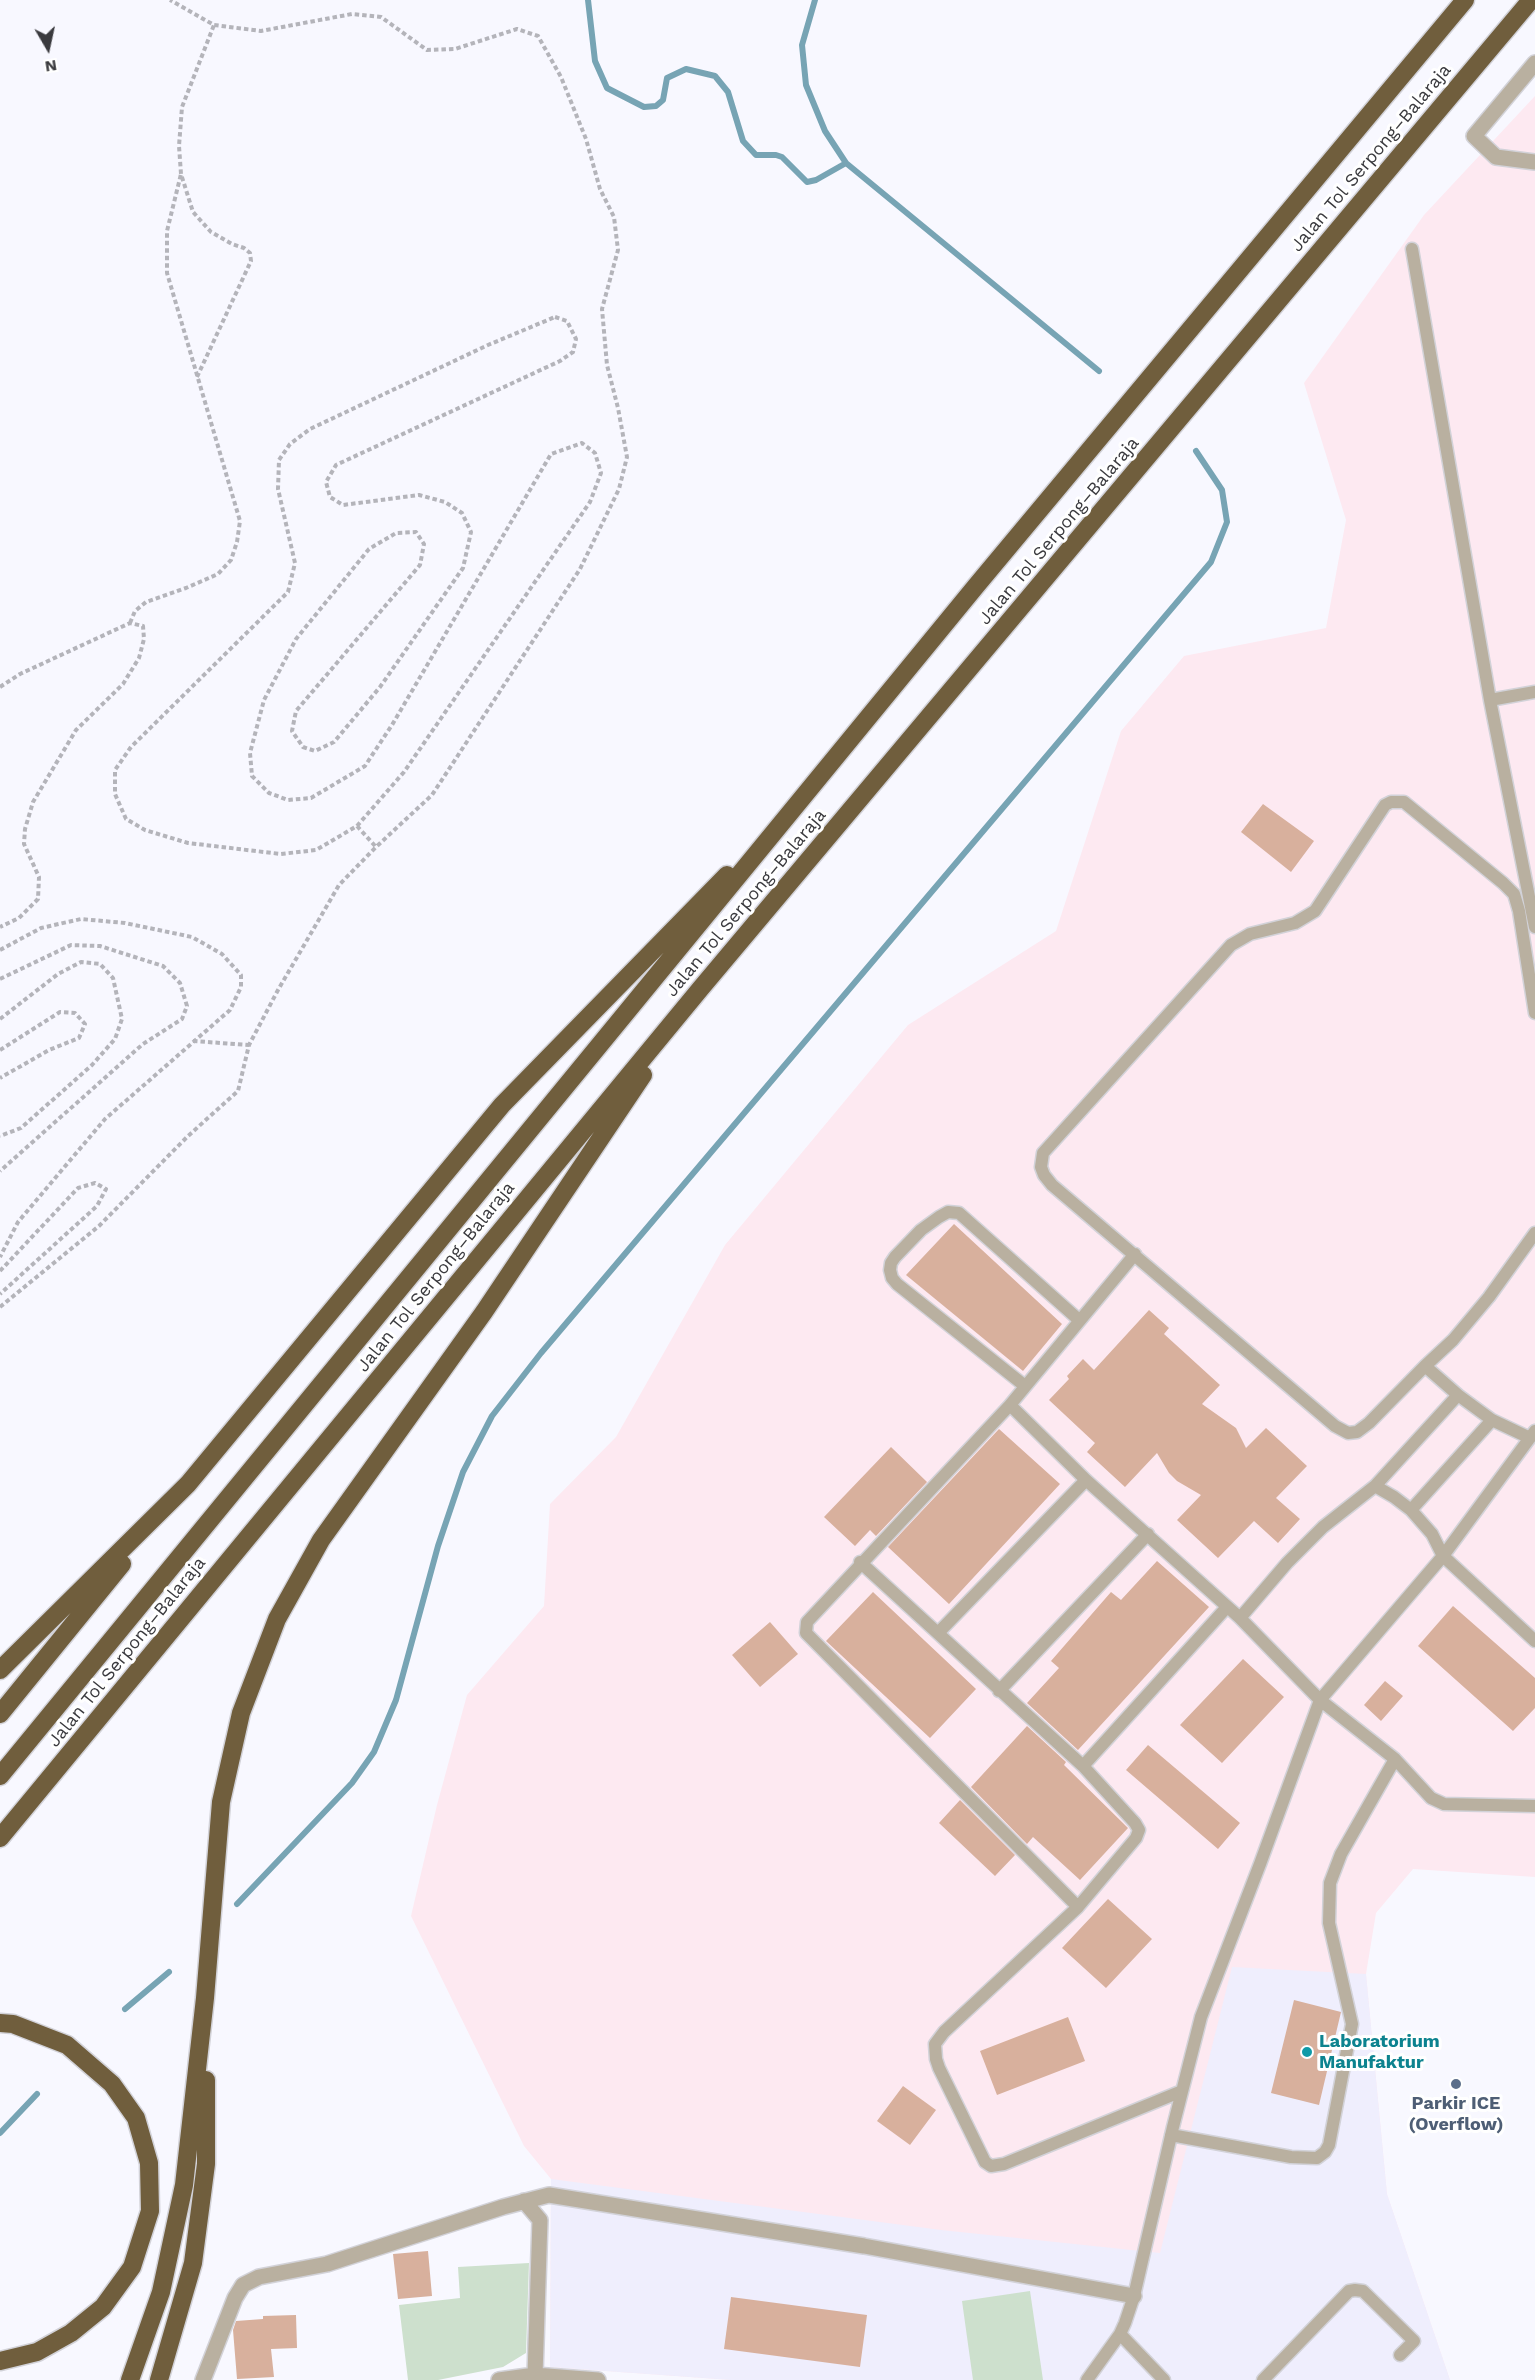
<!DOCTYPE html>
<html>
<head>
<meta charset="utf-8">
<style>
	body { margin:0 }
	#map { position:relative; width:1535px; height:2380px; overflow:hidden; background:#f8f8ff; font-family:"Work Sans",sans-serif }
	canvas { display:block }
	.north { position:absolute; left:18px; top:18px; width:60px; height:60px; -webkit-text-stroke:4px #fff; paint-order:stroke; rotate:171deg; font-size:16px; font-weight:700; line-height:24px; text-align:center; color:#3a3a3e }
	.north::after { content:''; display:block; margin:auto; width:21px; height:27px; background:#3a3a3e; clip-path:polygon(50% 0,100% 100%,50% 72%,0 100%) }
</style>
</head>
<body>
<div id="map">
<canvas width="1535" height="2380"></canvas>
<div class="north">N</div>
</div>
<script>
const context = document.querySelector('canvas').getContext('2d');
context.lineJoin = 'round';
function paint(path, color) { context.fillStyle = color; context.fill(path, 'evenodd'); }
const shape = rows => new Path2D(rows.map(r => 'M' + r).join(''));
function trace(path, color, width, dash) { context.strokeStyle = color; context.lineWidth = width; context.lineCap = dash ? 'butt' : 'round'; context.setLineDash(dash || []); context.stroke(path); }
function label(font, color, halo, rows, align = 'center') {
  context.font = font + ' "Work Sans",sans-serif'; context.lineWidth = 6; context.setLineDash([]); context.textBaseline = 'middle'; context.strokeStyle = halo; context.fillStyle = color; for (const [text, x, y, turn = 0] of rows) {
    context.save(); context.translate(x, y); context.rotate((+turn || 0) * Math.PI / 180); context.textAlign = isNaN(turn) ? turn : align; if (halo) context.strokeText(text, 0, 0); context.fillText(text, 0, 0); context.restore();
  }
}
paint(shape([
	[1535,96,1535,1877,1413,1869,1376,1913,1366,1974,1387,2194,1450,2380,731,2380,550,2367,551,2179,524,2146,411,1916,437,1805,467,1695,544,1606,550,1504,616,1437,725,1245,908,1025,1056,931,1121,731,1184,656,1326,628,1346,520,1304,383,1424,215]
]), '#fde9f1');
paint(shape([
	[1232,1967,1366,1974,1387,2194,1450,2380,731,2380,550,2367,551,2179,941,2230,1160,2253]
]), '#efeefd');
paint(shape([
	[529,2263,526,2353,503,2367,438,2380,408,2380,399,2305,460,2298,458,2267],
	[1030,2291,1043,2380,973,2380,962,2301]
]), '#cde0cd');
trace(shape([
	[588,0,595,61,607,88,644,107,656,106,663,100,667,78,686,69,715,76,728,92,743,141,756,155,776,155,782,157,807,182,816,180,846,163],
	[815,0,802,45,806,85,825,131,846,163,1099,371],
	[237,1904,352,1783,374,1752,396,1700,438,1546,463,1472,492,1416,541,1353,1211,562,1227,522,1222,490,1196,451],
	[125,2009,169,1972],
	[0,2133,37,2094]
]), '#77a4b4', 6);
paint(shape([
	[1263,804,1314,841,1291,872,1241,832],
	[954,1224,1062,1324,1023,1371,906,1275],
	[1149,1310,1169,1328,1164,1334,1220,1385,1202,1404,1236,1428,1246,1448,1266,1428,1307,1466,1276,1498,1300,1519,1278,1543,1254,1521,1218,1558,1177,1520,1201,1495,1177,1481,1169,1473,1157,1453,1125,1487,1087,1452,1095,1443,1049,1400,1069,1379,1067,1376,1083,1359,1094,1370],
	[999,1429,1060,1484,949,1604,888,1547],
	[891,1447,927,1482,876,1536,870,1530,855,1546,824,1517],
	[1157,1561,1209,1607,1078,1750,1027,1703,1059,1668,1051,1661,1111,1592,1121,1600],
	[873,1592,976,1689,930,1738,826,1641],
	[1453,1606,1535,1678,1535,1708,1513,1731,1418,1646],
	[770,1622,798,1654,760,1687,732,1655],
	[1243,1659,1284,1697,1222,1763,1180,1725],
	[1385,1681,1403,1696,1381,1721,1364,1705],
	[1027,1726,1066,1762,1064,1765,1128,1828,1080,1880,1033,1837,1027,1844,971,1787],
	[1148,1745,1240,1823,1218,1849,1126,1770],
	[960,1800,1015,1855,995,1876,939,1823],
	[1108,1899,1152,1939,1106,1988,1062,1948],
	[1294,2000,1341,2012,1319,2105,1271,2093],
	[1068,2017,1085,2061,997,2095,980,2051],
	[903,2086,936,2110,910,2145,877,2121],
	[428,2251,432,2296,398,2299,393,2254],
	[731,2297,867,2315,860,2367,724,2349],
	[296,2315,297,2348,271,2349,274,2377,237,2379,233,2330,236,2321,263,2319,263,2316]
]), '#d8b09d');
const service = shape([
	[1412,249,1490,700,1535,927],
	[1490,700,1535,692],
	[1535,1013,1519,911,1514,894,1503,883,1404,802,1391,802,1385,805,1315,911,1295,923,1250,934,1231,945,1043,1153,1041,1167,1044,1175,1052,1185,1335,1426,1348,1433,1357,1432,1369,1423,1425,1366,1453,1340,1489,1297,1535,1233],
	[1425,1366,1458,1395],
	[1025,1386,897,1284,892,1278,890,1270,891,1263,895,1257,921,1230,939,1217,948,1212,959,1213,1079,1320],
	[1010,1405,1135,1254],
	[1375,1486,1394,1497,1411,1510,1432,1534,1443,1556,1535,1641],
	[1411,1510,1492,1420],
	[860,1562,1083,1766],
	[1240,1618,1287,1563,1323,1527,1375,1486,1458,1395,1492,1420,1530,1438],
	[939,1632,1086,1480],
	[999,1691,1148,1534],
	[1078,1907,1136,1838,1139,1830,1135,1823,1083,1766,1227,1607],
	[1182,2091,1004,2164,991,2166,985,2162,939,2068,936,2059,935,2044,944,2032,1078,1907,806,1633,807,1622,1010,1405,1086,1480,1240,1618,1320,1700,1395,1759,1431,1798,1444,1804,1535,1806],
	[1171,2135,1291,2157,1317,2158,1325,2152,1329,2145,1352,2024,1329,1923,1330,1883,1341,1854,1395,1759],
	[1120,2334,1164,2380],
	[1087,2380,1120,2334,1125,2323,1134,2296,1173,2127,1201,2017,1260,1864,1320,1700,1443,1556,1535,1431],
	[1263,2380,1349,2291,1355,2290,1363,2291,1414,2341,1400,2355]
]);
const minor = shape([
	[524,2201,540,2220,535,2375],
	[203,2380,235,2298,243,2285,259,2277,327,2264,503,2207,549,2195,864,2246,1134,2296],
	[499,2380,535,2375,598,2380]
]);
const tertiary = shape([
	[1535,63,1474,136,1496,157,1535,162]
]);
const motorway = shape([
	[0,1670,188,1484,502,1105,727,875],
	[0,1714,122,1564],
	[0,1776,976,586,1465,0],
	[0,1838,701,988,1531,0],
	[0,2023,13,2024,67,2045,112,2084,136,2118,149,2163,150,2211,132,2267,103,2307,71,2333,37,2352,0,2361],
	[130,2380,161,2292,184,2185,205,1998,221,1802,241,1713,277,1619,321,1540,484,1312,643,1075],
	[159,2380,193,2263,206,2164,206,2080]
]);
trace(service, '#d2d2d8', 15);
trace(minor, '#d2d2d8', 18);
trace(tertiary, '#d2d2d8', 18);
trace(motorway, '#d2d2d8', 21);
trace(shape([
	[555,317,567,321,576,339,573,352,560,361,336,465,326,482,330,497,343,505,419,495,445,502,462,513,471,532,463,568,380,687,334,742,315,751,303,747,292,731,296,711,420,565,424,544,416,532,396,533,369,549,296,639,264,700,250,753,252,776,269,793,288,800,311,798,365,766,392,725,551,454,582,443,595,453,601,473,590,502,404,772,357,826,316,850,281,854,188,843,145,830,126,819,115,794,115,770,131,747,288,592,295,563,278,489,279,460,290,444,310,429,488,345,555,317],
	[197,377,251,261,250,253,244,248,232,244,211,232,193,212,181,174,179,146,182,107,214,25],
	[130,623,135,611,146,602,186,588,218,574,231,560,237,542,240,521,167,273,167,231,181,174],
	[0,687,20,674,130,623,143,626,144,639,139,658,123,684,76,730,33,802,25,829,24,844,39,877,38,899,19,918,0,927],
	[357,826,376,847],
	[0,950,41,928,81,919,125,923,192,937,222,954,241,975,241,987,230,1010,105,1119,18,1222,0,1257],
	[0,979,71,945,100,946,163,966,180,983,187,1006,182,1019,143,1044,0,1171],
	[0,1019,58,974,81,962,100,964,113,978,122,1019,115,1039,92,1065,21,1128,0,1136],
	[193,1041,249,1045],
	[0,1050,60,1012,75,1013,85,1024,79,1038,49,1050,0,1078],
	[0,1271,78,1188,95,1183,106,1189,97,1206,0,1294],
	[0,1307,99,1226,188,1136,238,1091,249,1045,278,990,339,885,376,847,432,795,580,569,619,489,627,457,618,408,607,365,602,309,618,250,614,217,600,189,586,139,561,77,538,36,517,29,455,49,427,50,381,17,352,14,261,31,214,25,170,0]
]), '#b4b4ba', 4, [4.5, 3]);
trace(service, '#b9b0a0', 12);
trace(minor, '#b9b0a0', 15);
trace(tertiary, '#b9b0a0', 15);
trace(motorway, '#705e3d', 18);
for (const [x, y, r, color] of [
	[1307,2052,6,"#0f9aa8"],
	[1456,2084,6,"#5c6f8a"]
]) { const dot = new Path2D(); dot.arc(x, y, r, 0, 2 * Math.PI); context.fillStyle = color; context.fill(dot); trace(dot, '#fff', 2); }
label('18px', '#3a3a3e', '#fff', [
	["Jalan Tol Serpong–Balaraja",1371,158,-50],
	["Jalan Tol Serpong–Balaraja",1059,531,-50],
	["Jalan Tol Serpong–Balaraja",746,903,-50],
	["Jalan Tol Serpong–Balaraja",436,1277,-51],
	["Jalan Tol Serpong–Balaraja",127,1652,-51]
]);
label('bold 18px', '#0d838f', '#fff', [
	["Laboratorium",1319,2042],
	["Manufaktur",1319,2063]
], 'left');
label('bold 18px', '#4e5e75', '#fff', [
	["Parkir ICE",1456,2104],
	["(Overflow)",1456,2125]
]);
</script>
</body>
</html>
